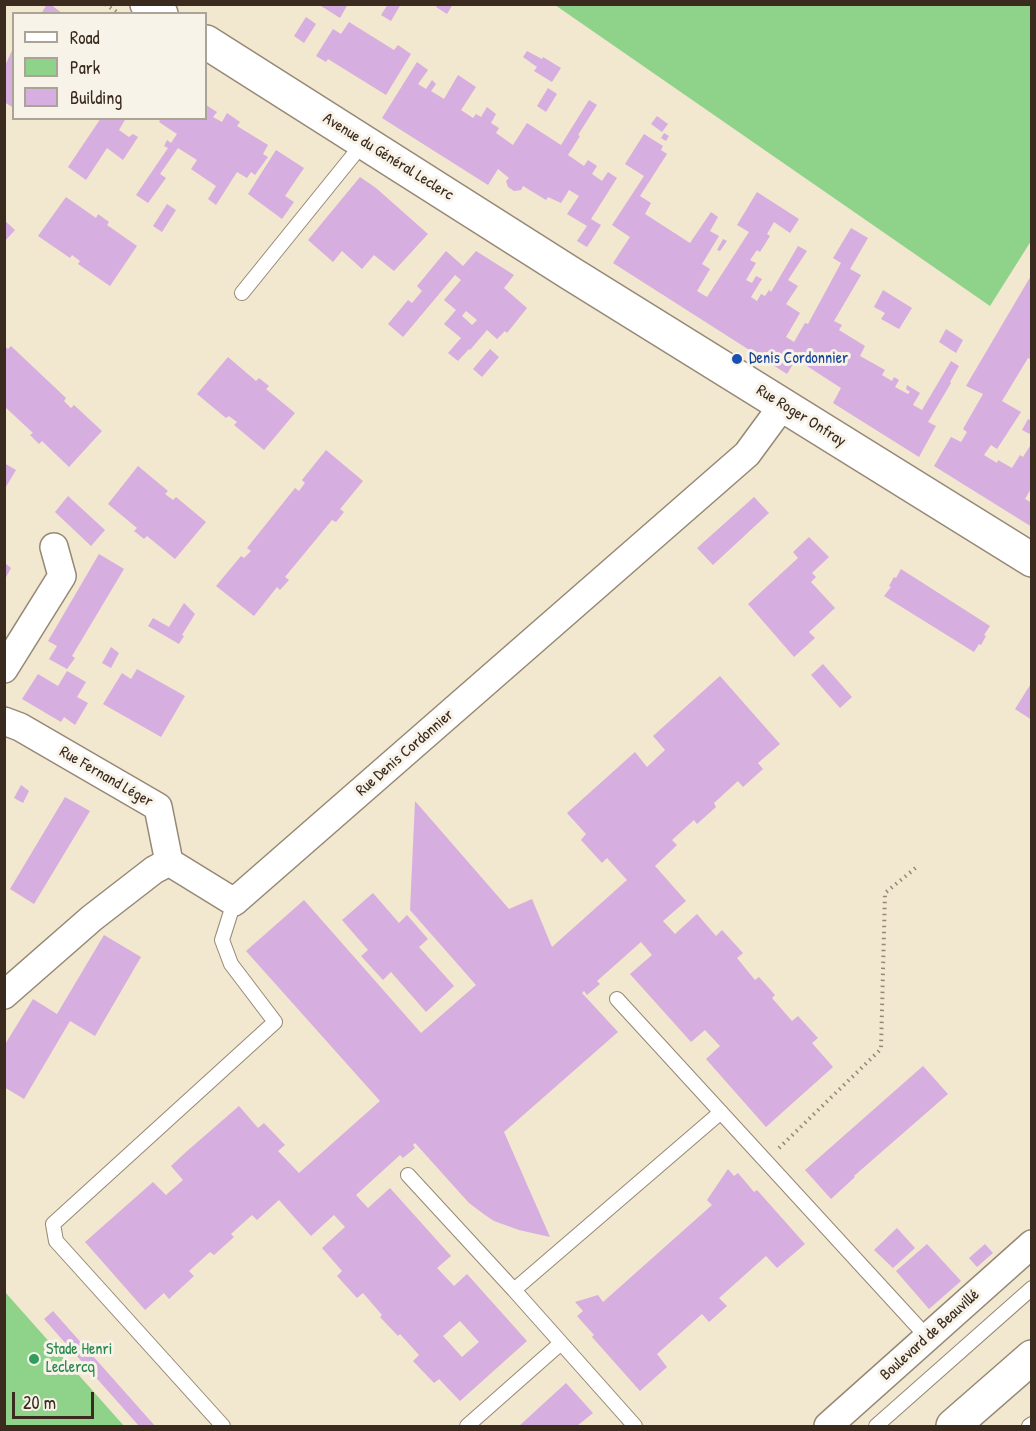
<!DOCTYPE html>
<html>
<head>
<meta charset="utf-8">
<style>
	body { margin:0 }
	#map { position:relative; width:1036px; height:1431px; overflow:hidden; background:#f2e7cf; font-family:"Patrick Hand",sans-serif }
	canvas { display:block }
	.frame { position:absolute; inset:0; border:6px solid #3b2a1e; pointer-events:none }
	.legend { position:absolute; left:12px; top:12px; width:195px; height:108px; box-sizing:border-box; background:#f7f3e8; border:2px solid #aca397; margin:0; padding:8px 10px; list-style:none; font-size:18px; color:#3b2a1e }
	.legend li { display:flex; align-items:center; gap:12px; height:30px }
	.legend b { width:30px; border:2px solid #aca397 }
	.scale { position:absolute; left:12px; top:1392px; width:82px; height:27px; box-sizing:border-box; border:3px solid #3b2a1e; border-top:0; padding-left:8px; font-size:18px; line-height:21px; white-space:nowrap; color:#3b2a1e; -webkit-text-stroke:4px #f7f3e8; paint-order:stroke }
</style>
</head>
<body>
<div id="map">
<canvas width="1036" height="1431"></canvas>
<div class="frame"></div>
<ul class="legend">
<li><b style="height:8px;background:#fff"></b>Road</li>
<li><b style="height:16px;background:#8fd28a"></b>Park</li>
<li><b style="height:16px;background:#d6aedf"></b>Building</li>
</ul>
<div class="scale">20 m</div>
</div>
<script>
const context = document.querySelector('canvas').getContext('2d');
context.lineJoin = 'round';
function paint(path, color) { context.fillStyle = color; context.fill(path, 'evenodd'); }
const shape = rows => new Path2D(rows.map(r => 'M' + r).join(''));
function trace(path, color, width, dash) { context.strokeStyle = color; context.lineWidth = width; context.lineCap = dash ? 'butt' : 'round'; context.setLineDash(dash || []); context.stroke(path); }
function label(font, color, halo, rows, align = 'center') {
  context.font = font + ' "Patrick Hand",sans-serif'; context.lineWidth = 6; context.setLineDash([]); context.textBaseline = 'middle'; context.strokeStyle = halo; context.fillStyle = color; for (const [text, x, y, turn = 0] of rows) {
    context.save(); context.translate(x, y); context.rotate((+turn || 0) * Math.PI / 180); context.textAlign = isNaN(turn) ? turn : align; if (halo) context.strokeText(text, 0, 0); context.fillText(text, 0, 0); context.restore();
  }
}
paint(shape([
	[555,5,1031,5,1031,241,990,306],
	[5,1292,124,1426,5,1426]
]), '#8fd28a');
paint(shape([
	[47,4,50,4,63,14,41,14],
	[318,4,348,4,340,18],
	[388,4,401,4,391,21,381,15],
	[438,4,453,4,447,14,436,7],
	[306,17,316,24,304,43,294,36],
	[349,22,394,50,398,45,411,54,386,95,328,59,326,62,316,56,333,29,341,34],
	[14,46,14,108,4,102,4,68],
	[527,51,542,59,543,57,561,68,552,82,534,71,537,67,523,57],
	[417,62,428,70,418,84,426,89,432,80,436,84,431,91,444,99,458,75,476,87,461,110,473,118,476,114,481,117,487,107,496,114,491,123,499,128,496,133,513,145,527,123,561,145,589,100,597,105,578,135,580,136,568,155,584,166,588,160,597,166,592,174,602,181,608,172,617,178,591,219,601,225,587,247,577,241,587,226,567,214,579,196,569,190,561,203,548,197,546,200,523,186,521,190,514,191,508,187,506,181,509,178,498,169,488,185,382,118],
	[548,88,557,94,546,112,537,106],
	[206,105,217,112,213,117,222,122,227,113,240,122,237,126,268,145,263,154,268,157,255,175,251,172,247,178,237,172,216,205,208,199,216,186,191,169,197,160,178,148,160,174,166,178,148,203,136,195,168,148,164,146,167,140,171,143,177,134,159,122,161,118,206,118],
	[657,116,668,124,662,132,651,124],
	[101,118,126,118,119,130,129,137,133,134,138,137,123,160,107,148,86,180,68,167],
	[664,133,669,136,666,141,661,138],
	[644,134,663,146,661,150,667,154,640,196,651,203,645,214,690,243,711,212,718,217,710,231,719,236,702,264,710,269,697,291,707,297,749,232,737,225,757,192,799,219,790,233,774,222,767,234,770,236,760,252,757,250,750,260,756,263,746,280,752,283,756,276,762,279,751,297,757,301,761,294,765,296,769,290,771,292,798,246,807,251,788,280,798,286,786,304,800,313,786,337,794,342,805,323,808,324,841,263,833,258,851,228,868,238,850,269,861,275,834,321,842,325,839,330,865,346,860,356,885,370,882,375,892,381,894,377,899,380,895,387,908,394,910,392,906,389,907,385,920,393,913,405,922,410,951,361,959,366,950,382,951,383,928,422,936,426,919,457,833,403,841,388,796,359,787,374,613,263,630,237,612,225,644,176,625,164],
	[276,150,304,168,285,196,294,202,282,219,248,194],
	[360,177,376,188,428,234,394,271,374,255,362,269,342,251,333,262,308,240],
	[66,197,96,218,98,214,109,222,107,225,137,246,110,286,78,264,80,261,72,255,70,258,38,236],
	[167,204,176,210,162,232,153,226],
	[4,220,15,230,4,242],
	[723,239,727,241,720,251,717,250],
	[446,251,463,266,476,251,514,275,504,288,527,308,507,333,505,331,497,339,487,330,470,350,469,349,458,361,448,353,461,338,444,324,456,310,444,300,461,280,455,275,403,337,388,324,408,300,412,303,422,291,417,286],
	[466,311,477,320,472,325,462,316],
	[1032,274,1032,360,1028,358,1002,401,1021,412,997,449,991,445,984,455,997,463,998,460,1012,468,1020,455,1023,457,1030,446,1032,447,1032,487,1025,499,1032,503,1032,527,934,466,951,437,961,442,967,432,963,429,983,394,966,386],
	[883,290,912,308,899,329,881,319,885,313,874,307],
	[946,329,963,340,956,353,939,342],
	[4,346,8,349,11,346,66,398,64,401,71,408,74,405,102,431,69,467,42,441,39,444,30,435,33,433,4,406],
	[490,349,499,357,482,377,473,369],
	[228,357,256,381,259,378,269,386,266,389,295,413,264,450,234,425,237,422,229,416,226,418,197,394],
	[1028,419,1032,421,1032,435,1022,430],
	[326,450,363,481,340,509,344,512,336,522,332,520,285,577,289,580,280,590,277,587,254,616,216,586,241,556,244,558,251,551,247,548,295,488,299,491,305,483,302,480],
	[4,463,16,470,4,490],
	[138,466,168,491,165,494,173,500,176,497,206,522,175,559,147,536,144,539,134,531,137,528,108,504],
	[68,496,105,530,91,546,55,512],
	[754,497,769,513,713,565,697,548],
	[809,537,829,557,812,573,816,577,811,582,835,608,809,632,815,638,794,657,748,604,798,558,793,552],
	[99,554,124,569,72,656,75,658,67,669,49,659,57,646,48,641],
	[5,563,11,568,5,579],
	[901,569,990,626,984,635,986,636,981,645,979,644,974,652,884,596,891,587,889,586,894,577,896,578],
	[184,603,195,614,182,635,184,636,179,644,148,626,153,618,169,627],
	[111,647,119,653,111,668,102,663],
	[823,664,852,697,840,708,811,675],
	[137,669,185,696,161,737,103,704,122,673,131,679],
	[67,671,86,682,77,697,88,703,75,725,64,717,61,722,22,699,38,674,58,686],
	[720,676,780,744,758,763,763,769,743,787,738,781,714,803,716,807,697,824,694,820,672,840,677,845,655,866,686,901,663,921,675,934,697,914,716,936,722,930,743,953,737,958,755,980,759,977,775,995,772,998,792,1021,798,1016,818,1038,812,1043,833,1067,766,1127,706,1059,720,1046,705,1030,691,1042,630,974,652,955,641,942,597,981,600,984,587,995,584,991,582,993,618,1032,504,1132,550,1237,519,1230,494,1221,485,1215,469,1203,415,1143,413,1145,415,1148,403,1158,400,1155,356,1195,368,1208,390,1188,451,1256,437,1268,454,1286,467,1274,527,1341,460,1401,439,1379,434,1383,413,1361,419,1355,400,1334,398,1336,380,1317,382,1315,363,1293,357,1298,337,1276,342,1271,322,1248,345,1227,334,1215,311,1236,279,1200,257,1220,252,1215,231,1234,234,1237,214,1255,210,1252,189,1271,194,1276,169,1299,164,1293,145,1310,85,1242,153,1182,166,1195,183,1180,171,1166,186,1152,239,1106,258,1128,264,1123,285,1145,278,1151,299,1173,380,1101,246,951,304,900,421,1033,476,985,410,910,415,801,509,909,532,899,552,947,627,880,607,858,602,863,581,840,586,834,567,813,635,752,647,767,665,750,653,736],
	[460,1321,479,1342,462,1357,443,1336],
	[1032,682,1032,720,1015,709],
	[21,785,29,791,23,803,14,798],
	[65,797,90,811,34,904,10,889],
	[373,893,399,923,407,915,428,939,419,947,454,986,426,1012,391,972,383,980,361,956,368,950,342,920],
	[104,935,141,957,95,1036,70,1021,24,1099,4,1087,4,1046,33,999,57,1014],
	[923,1066,948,1094,854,1176,855,1177,831,1199,805,1170],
	[728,1169,734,1176,738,1173,754,1192,757,1190,805,1244,777,1268,766,1256,719,1298,727,1306,709,1322,702,1314,657,1354,667,1367,640,1391,592,1337,594,1335,577,1316,583,1311,575,1302,598,1295,603,1302,712,1205,707,1200],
	[897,1228,915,1248,893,1268,874,1250],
	[927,1244,961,1281,929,1309,896,1271],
	[985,1244,993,1253,977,1267,969,1258],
	[53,1311,155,1426,139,1426,44,1319],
	[566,1383,593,1413,577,1426,519,1426]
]), '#d6aedf');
const lane = shape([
	[242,293,364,142],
	[617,999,928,1338],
	[408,1175,514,1290],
	[223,1426,56,1241,53,1224,275,1022,231,964,222,940,234,902],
	[467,1426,561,1343],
	[635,1426,514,1290,721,1112],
	[876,1426,1032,1288],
	[1029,1426,1032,1424]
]);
const street = shape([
	[4,669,62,576,54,547],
	[4,721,20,727,158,807,169,862],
	[169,862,234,902,747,454,783,405],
	[4,995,92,918,154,870,169,862],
	[828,1426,1032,1244]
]);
const secondary = shape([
	[147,4,161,14],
	[206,42,570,273,1032,560],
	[953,1426,1032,1357]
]);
trace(lane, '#968876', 16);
trace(street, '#968876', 30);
trace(secondary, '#968876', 36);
trace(shape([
	[105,4,117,12],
	[779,1148,881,1049,885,893,918,866]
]), '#968876', 4, [1.5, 4.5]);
trace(lane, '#fff', 14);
trace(street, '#fff', 27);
trace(secondary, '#fff', 33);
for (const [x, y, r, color] of [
	[737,359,6,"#1a4fb4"],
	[34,1359,6,"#2e9e5b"]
]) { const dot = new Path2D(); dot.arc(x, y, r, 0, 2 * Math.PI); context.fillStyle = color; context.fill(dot); trace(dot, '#f7f3e8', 2); }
label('16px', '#3b2a1e', '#f7f3e8', [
	["Avenue du Général Leclerc",388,157,32],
	["Rue Roger Onfray",801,416,32],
	["Rue Denis Cordonnier",405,753,-41],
	["Rue Fernand Léger",106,777,30],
	["Boulevard de Beauvillé",930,1335,-42]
]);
label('16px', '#164399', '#f7f3e8', [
	["Denis Cordonnier",749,359]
], 'left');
label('16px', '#27864d', '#f7f3e8', [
	["Stade Henri",46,1350],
	["Leclercq",46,1368]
], 'left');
</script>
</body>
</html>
